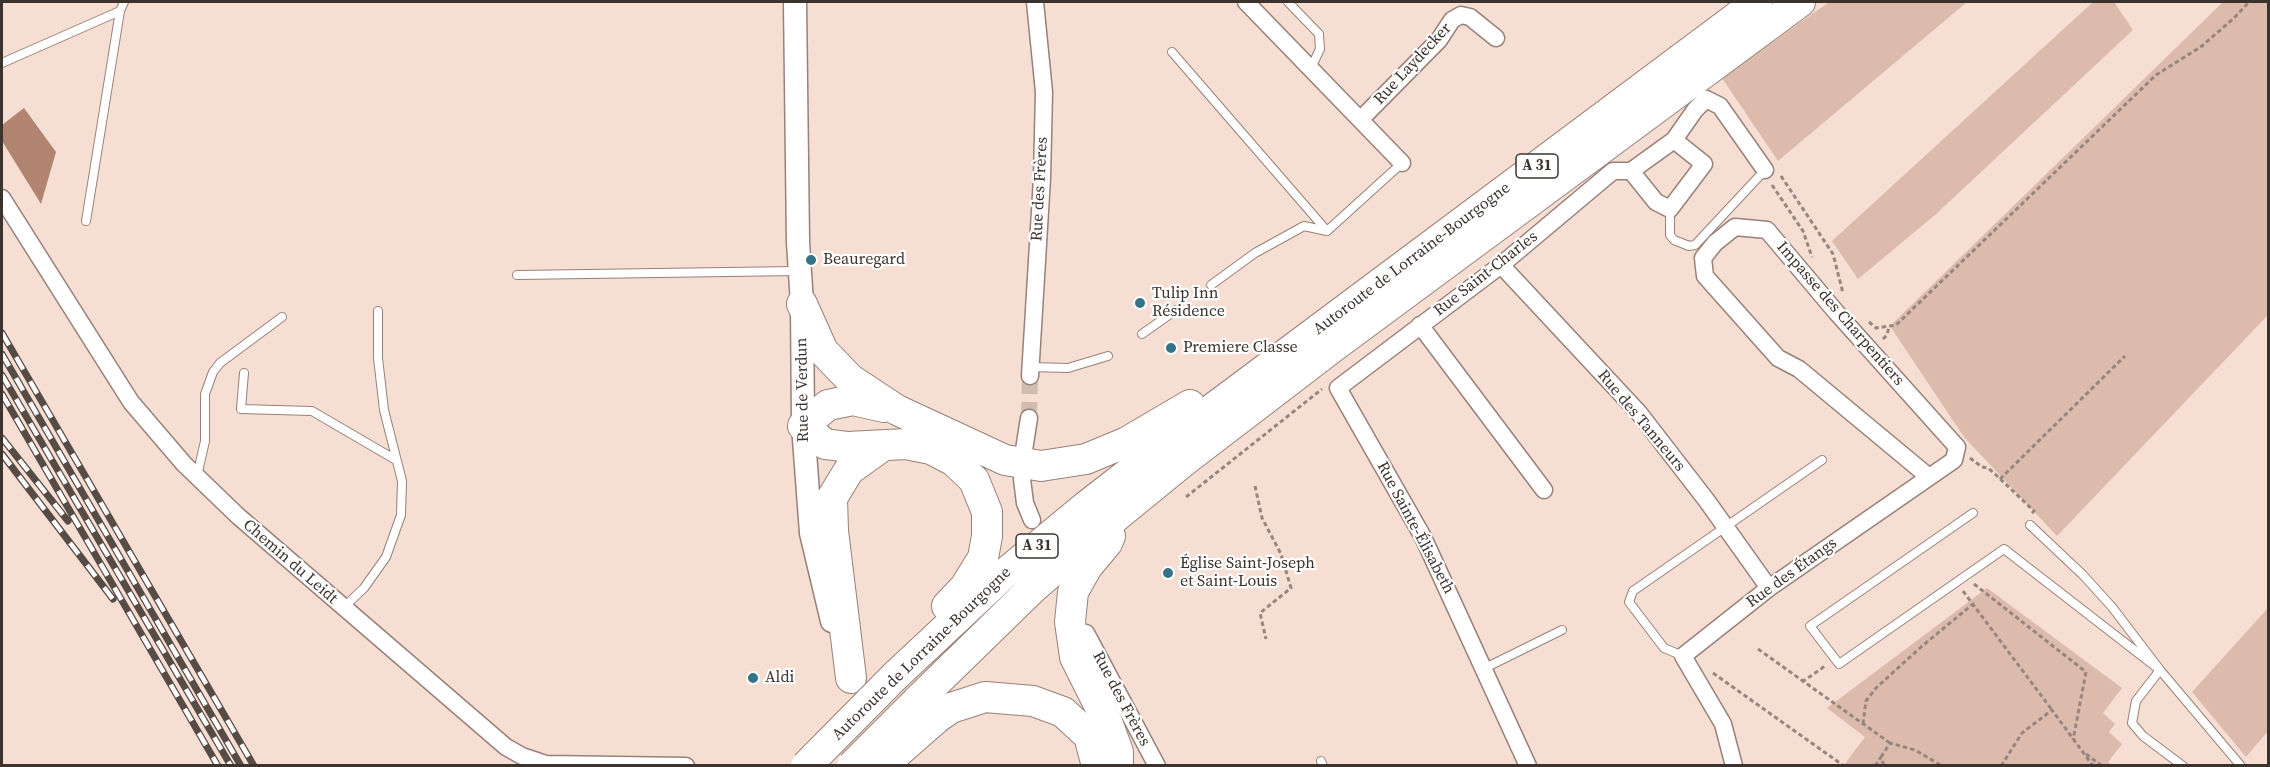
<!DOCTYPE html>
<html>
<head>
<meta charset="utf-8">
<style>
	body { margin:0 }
	#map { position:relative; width:2270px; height:767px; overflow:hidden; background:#f6ded3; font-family:"Source Serif 4",serif }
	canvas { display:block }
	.frame { position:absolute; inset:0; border:3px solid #3c332f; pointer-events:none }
</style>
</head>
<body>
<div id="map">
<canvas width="2270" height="767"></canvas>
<div class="frame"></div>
</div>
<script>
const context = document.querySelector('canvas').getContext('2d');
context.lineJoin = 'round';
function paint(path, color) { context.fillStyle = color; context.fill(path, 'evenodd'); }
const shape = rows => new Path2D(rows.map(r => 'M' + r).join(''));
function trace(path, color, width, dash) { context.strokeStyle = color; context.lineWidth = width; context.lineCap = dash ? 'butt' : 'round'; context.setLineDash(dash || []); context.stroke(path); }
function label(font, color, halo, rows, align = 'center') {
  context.font = font + ' "Source Serif 4",serif'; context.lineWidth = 4.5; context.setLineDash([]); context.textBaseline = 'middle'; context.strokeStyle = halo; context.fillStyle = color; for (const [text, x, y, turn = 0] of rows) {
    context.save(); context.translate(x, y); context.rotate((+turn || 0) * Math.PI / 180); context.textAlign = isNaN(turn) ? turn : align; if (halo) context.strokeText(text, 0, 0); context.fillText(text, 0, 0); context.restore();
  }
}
paint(shape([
	[1829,2,1967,2,1778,161,1722,78],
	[2093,2,2114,2,2133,30,1935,215,1858,279,1832,241],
	[2223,2,2268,2,2268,315,2057,536,1964,437,1890,326],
	[1987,588,2122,688,2103,713,2115,724,2109,732,2122,744,2108,762,2112,765,1844,765,1865,737,1827,708],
	[2268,608,2268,731,2246,757,2192,692]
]), '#dcbbad');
paint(shape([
	[24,108,56,152,41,204,2,141,2,125]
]), '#b18470');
trace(shape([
	[1029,418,1030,376]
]), '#d1bcb2', 16, [16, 8]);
const service = shape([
	[1288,2,1319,34,1320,49,1311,68],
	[1172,52,1327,231],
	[2,63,120,11,124,2],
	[1670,209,1670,235,1674,240,1689,246,1695,245,1765,170],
	[86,221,120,11],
	[517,275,797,271],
	[1211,285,1255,253,1304,226,1327,231,1402,163],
	[1142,334,1176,310],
	[1030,367,1068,368,1108,356],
	[244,373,241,409,312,411,396,460],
	[197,476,205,441,205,394,213,372,220,363,282,317],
	[1973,513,1810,626,1839,664,2004,549,2160,670,2241,766],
	[2030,525,2083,575,2112,607,2160,670,2136,701,2132,723,2143,736,2183,766],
	[343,608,364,588,386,557,401,515,402,481,384,410,378,358,378,311],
	[1683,656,1664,648,1629,602,1633,591,1822,460],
	[1485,668,1562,630],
	[1321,761,1323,766]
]);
const minor = shape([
	[1246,2,1402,163],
	[1361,119,1439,40,1452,20,1461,15,1470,17,1496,38],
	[1674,140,1695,110,1706,99,1720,106,1765,170],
	[2,198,131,402,184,464,238,516,506,747,522,756,546,764,686,766],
	[1501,265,1639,413,1707,501,1769,588],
	[1420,325,1544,490],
	[1030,376,1042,178,1044,92,1035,2],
	[1024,450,1029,418],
	[1022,479,1025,503,1032,520],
	[1086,633,1157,766],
	[1528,766,1423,537,1338,388,1501,265,1613,171,1631,171,1656,202,1670,209,1704,164,1674,140,1631,171],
	[1734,766,1723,724,1683,656,1769,588,1954,460,1957,447,1836,312,1767,230,1735,227,1715,243,1703,258,1705,276,1778,358,1799,369,1929,477]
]);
const secondary = shape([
	[795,2,798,242,802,304,803,426,811,533,832,621]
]);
const motorway = shape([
	[802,304,823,351,850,379,897,410,1005,460,1041,466,1086,459,1127,442,1190,405],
	[884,407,853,400,828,405,803,426,825,444,848,447,906,444,931,449,954,461,974,480,987,512,987,536,983,558,965,587,947,606],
	[1110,536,1107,543,1087,567,1073,592,1070,622,1075,657,1106,719,1118,752,1118,766],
	[895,676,1003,575,1085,507,1188,427,1757,2],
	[851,678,833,531,832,498,849,470,881,447],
	[917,701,1034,587,1119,514,1184,461,1333,347,1800,2],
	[938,717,951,708,985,697,1033,701,1063,712,1089,736,1097,766]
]);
trace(service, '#978178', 10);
trace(minor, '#978178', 19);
trace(secondary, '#978178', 25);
trace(motorway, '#978178', 32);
trace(shape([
	[1781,176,1833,254,1843,293],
	[1772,185,1803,231,1812,257],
	[1869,322,1876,328,1896,325,2156,75,2202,46,2234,18,2249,2],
	[1883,339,1887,335,1889,327],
	[1970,458,1982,467,1988,468,1995,474,2034,511,2031,514],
	[2000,479,2125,356],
	[1255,486,1262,518,1281,554,1291,588,1260,613,1266,639],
	[1186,497,1322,389],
	[1974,584,2086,672,2073,740],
	[1963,591,2052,710],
	[1758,649,1890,743],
	[1713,673,1844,766],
	[1802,682,1825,666],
	[1863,724,1866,701,1876,688,1921,647,1973,604],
	[2086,754,2102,766],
	[1881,757,1890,743,1915,750,1942,766],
	[1875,766,1881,757,1884,766],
	[2001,766,2022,733,2052,710,2093,766]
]), '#97867f', 3, [4.5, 3]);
trace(service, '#fff', 8);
trace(minor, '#fff', 16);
trace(secondary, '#fff', 22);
trace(motorway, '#fff', 30);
const rail = shape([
	[2,333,254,766],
	[2,354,241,766],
	[2,375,231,766],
	[2,394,218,766],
	[2,438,68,521],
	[2,454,113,599]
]);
trace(rail, '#574b46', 7);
trace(rail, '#fff', 4.5, [14]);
const motorwayBridge = shape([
	[806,766,895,676],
	[852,766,917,701],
	[882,766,938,717]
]);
trace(motorwayBridge, '#978178', 32, []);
trace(motorwayBridge, '#fff', 30);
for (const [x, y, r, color] of [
	[811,260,6,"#367389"],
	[1140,303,6,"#367389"],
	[1171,348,6,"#367389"],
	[1168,573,6,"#367389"],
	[753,678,6,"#367389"]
]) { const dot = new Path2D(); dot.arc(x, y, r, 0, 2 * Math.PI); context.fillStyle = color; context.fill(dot); trace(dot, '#fff', 2); }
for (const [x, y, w] of [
	[1537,166,42],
	[1037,546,42]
]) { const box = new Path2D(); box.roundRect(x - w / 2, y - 12, w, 24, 4.5); context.fillStyle = '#fff'; context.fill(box); trace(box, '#3c332f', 1.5); }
label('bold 15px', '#3c332f', null, [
	["A 31",1537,166],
	["A 31",1037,546]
]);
label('16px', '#3c332f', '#fff', [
	["Rue Laydecker",1413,64,-47],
	["Rue des Frères",1040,189,-87],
	["Autoroute de Lorraine-Bourgogne",1412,259,-37],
	["Rue Saint-Charles",1486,274,-38],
	["Impasse des Charpentiers",1840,314,49],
	["Rue de Verdun",803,390,-91],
	["Rue des Tanneurs",1641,421,50],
	["Rue Sainte-Élisabeth",1415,528,62],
	["Chemin du Leidt",290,562,41],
	["Rue des Étangs",1792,573,-36],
	["Autoroute de Lorraine-Bourgogne",922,654,-44],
	["Rue des Frères",1121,699,62]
]);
label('16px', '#3c332f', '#fff', [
	["Beauregard",823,260],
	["Tulip Inn",1152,294],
	["Résidence",1152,312],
	["Premiere Classe",1183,348],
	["Église Saint-Joseph",1180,564],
	["et Saint-Louis",1180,582],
	["Aldi",765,678]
], 'left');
</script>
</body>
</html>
